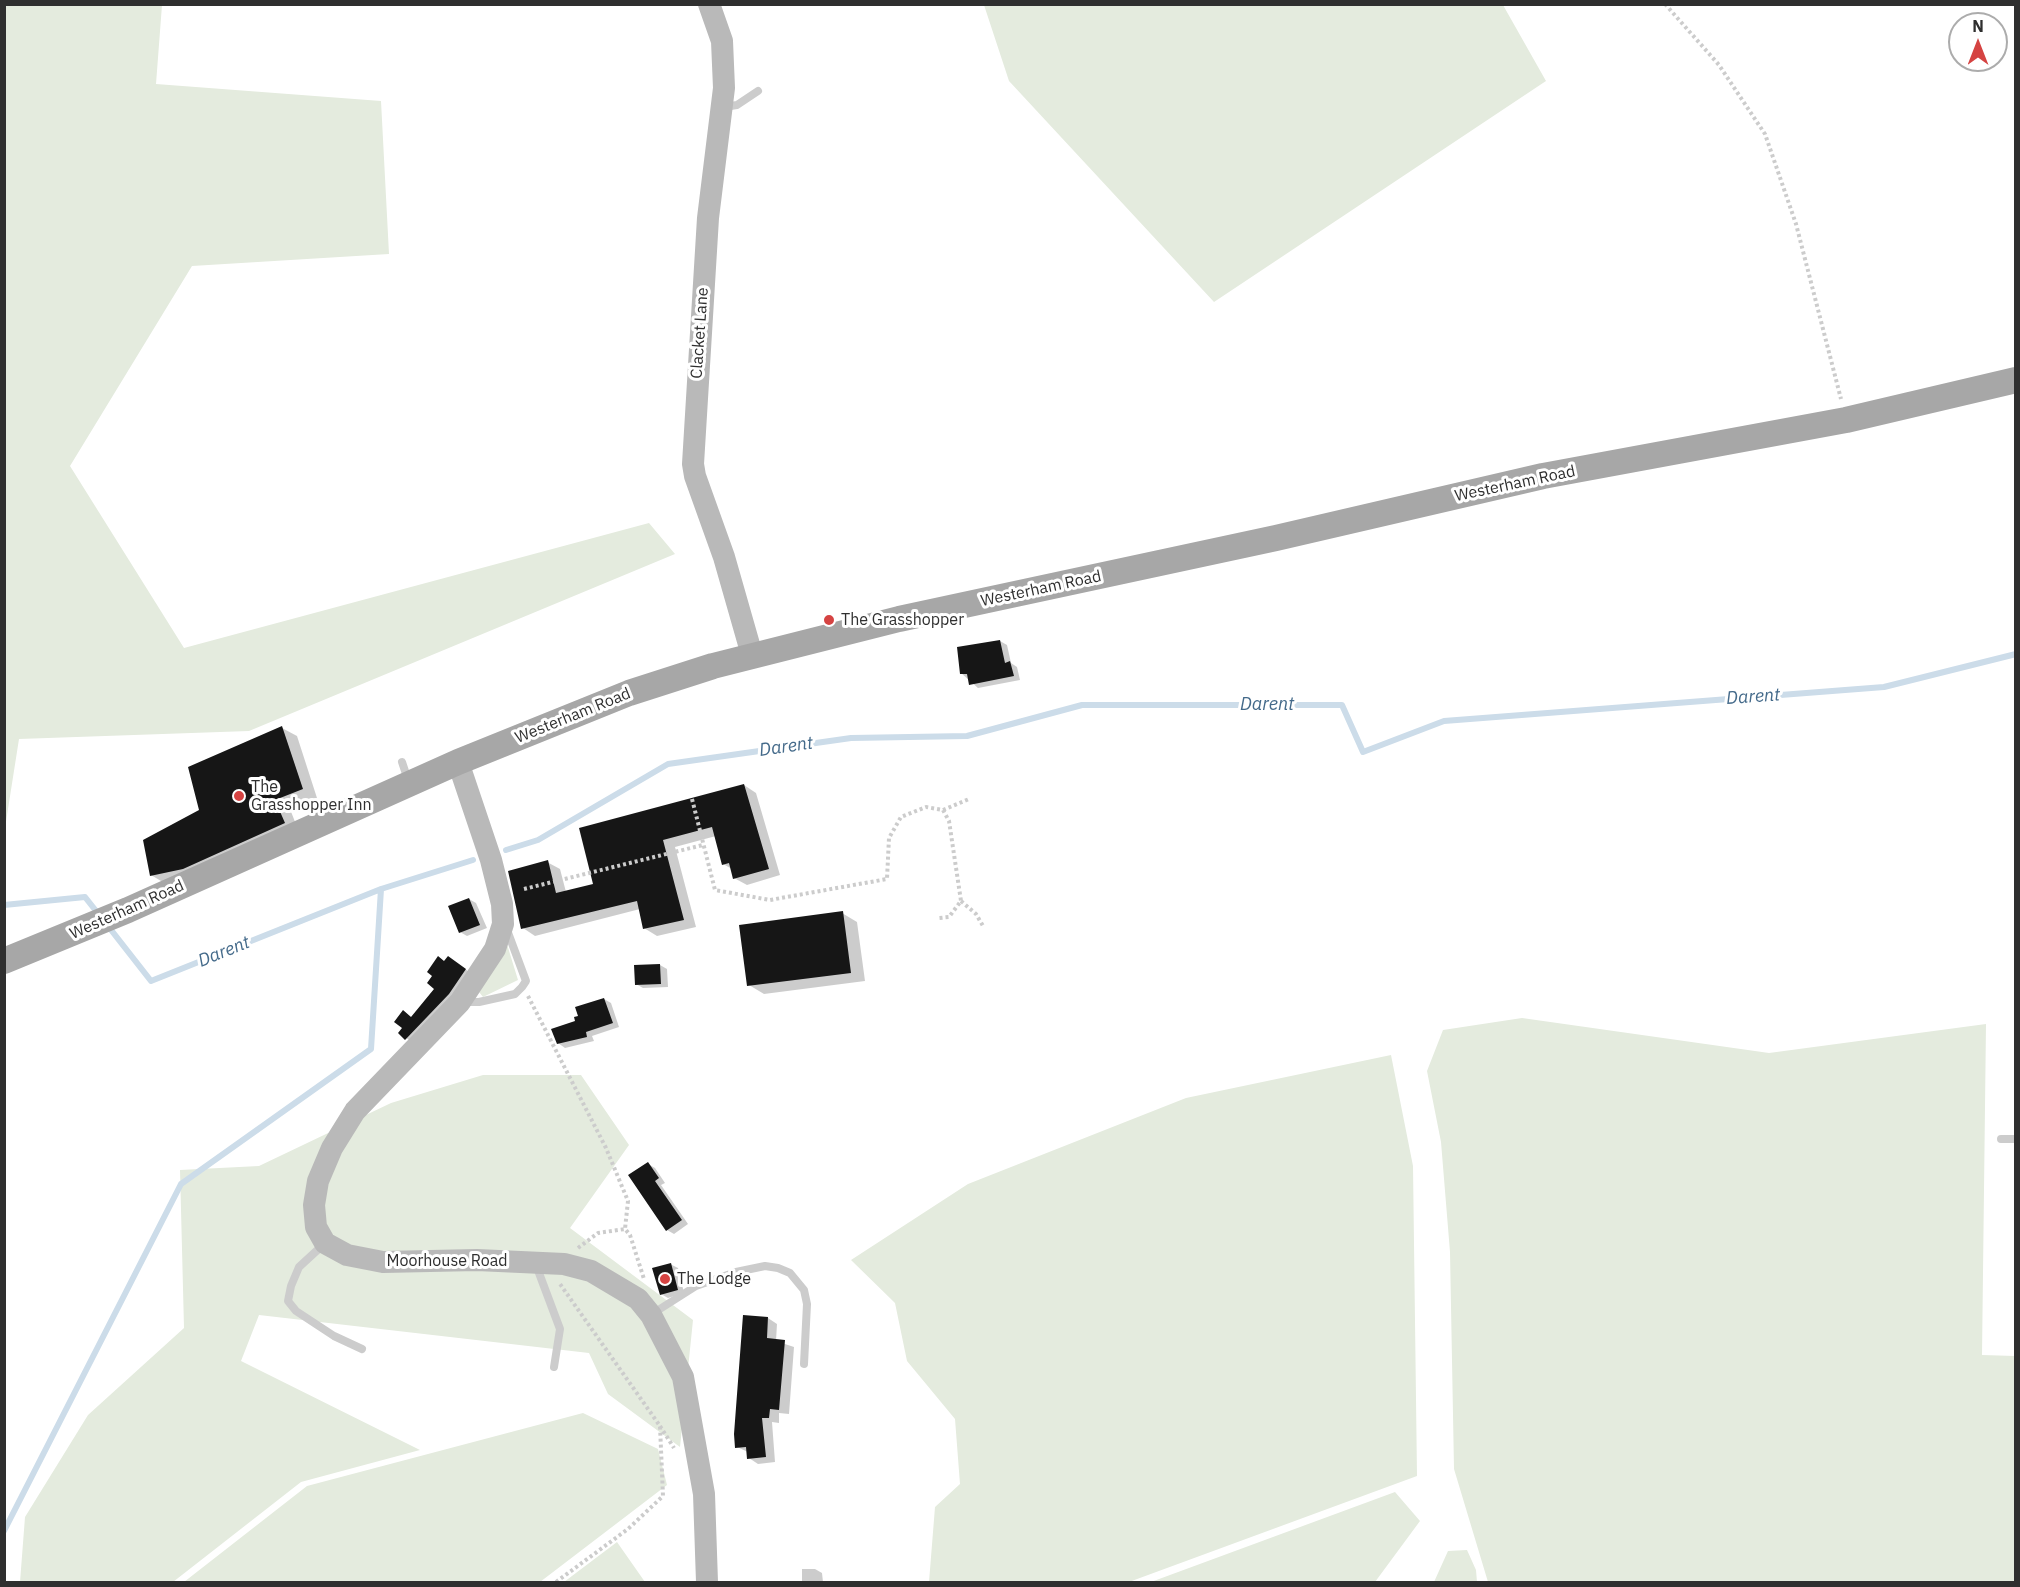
<!DOCTYPE html>
<html>
<head>
<meta charset="utf-8">
<style>
	body { margin:0 }
	#map { position:relative; width:2020px; height:1587px; overflow:hidden; background:#fff; font-family:"IBM Plex Sans",sans-serif }
	canvas { display:block }
	.frame { position:absolute; inset:0; border:6px solid #2f2f2f; pointer-events:none }
	.north { position:absolute; left:1948px; top:12px; width:60px; height:60px; box-sizing:border-box; background:#fff; border:2px solid #acacac; border-radius:50%; rotate:0deg; font-size:16px; font-weight:700; line-height:24px; text-align:center; color:#2f2f2f }
	.north::after { content:''; display:block; margin:auto; width:21px; height:27px; background:#d54342; clip-path:polygon(50% 0,100% 100%,50% 72%,0 100%) }
</style>
</head>
<body>
<div id="map">
<canvas width="2020" height="1587"></canvas>
<div class="frame"></div>
<div class="north">N</div>
</div>
<script>
const context = document.querySelector('canvas').getContext('2d');
context.lineJoin = 'round';
function paint(path, color) { context.fillStyle = color; context.fill(path, 'evenodd'); }
const shape = rows => new Path2D(rows.map(r => 'M' + r).join(''));
function trace(path, color, width, dash) { context.strokeStyle = color; context.lineWidth = width; context.lineCap = dash ? 'butt' : 'round'; context.setLineDash(dash || []); context.stroke(path); }
function label(font, color, halo, rows, align = 'center') {
  context.font = font + ' "IBM Plex Sans",sans-serif'; context.lineWidth = 6; context.setLineDash([]); context.textBaseline = 'middle'; context.strokeStyle = halo; context.fillStyle = color; for (const [text, x, y, turn = 0] of rows) {
    context.save(); context.translate(x, y); context.rotate((+turn || 0) * Math.PI / 180); context.textAlign = isNaN(turn) ? turn : align; if (halo) context.strokeText(text, 0, 0); context.fillText(text, 0, 0); context.restore();
  }
}
paint(shape([
	[5,4,162,5,156,84,381,101,389,254,192,266,70,466,184,648,649,523,675,554,249,731,19,739,5,828],
	[984,5,1503,5,1546,81,1214,302,1009,81],
	[506,941,518,980,483,997,479,992],
	[1522,1018,1769,1053,1986,1024,1982,1355,2015,1356,2015,1582,1488,1582,1454,1469,1450,1252,1441,1142,1427,1071,1443,1030],
	[1391,1055,1413,1166,1417,1476,1129,1582,929,1582,935,1507,960,1484,955,1419,907,1361,895,1303,851,1260,968,1184,1186,1098],
	[483,1075,581,1075,629,1145,570,1228,693,1320,680,1447,608,1394,589,1353,259,1315,241,1361,420,1450,301,1482,173,1582,20,1582,25,1517,88,1415,184,1328,180,1170,259,1166,391,1103],
	[583,1413,658,1449,667,1485,540,1582,184,1582,307,1486],
	[1395,1492,1420,1521,1375,1582,1151,1582],
	[617,1542,645,1582,564,1582],
	[1467,1550,1476,1570,1477,1582,1434,1582,1448,1551]
]), '#e4ebde');
paint(shape([
	[1000,641,1007,645,1011,663,1017,667,1020,680,978,688,961,673],
	[282,728,297,736,317,798,290,809,299,832,166,884,151,875,201,811],
	[744,785,756,793,780,875,747,885,734,878,732,869,723,864,716,836,675,847,696,927,657,936,644,928,640,909,535,936,523,928,547,862,560,869,566,892,595,885],
	[469,899,476,903,487,928,467,936,460,932],
	[842,913,857,922,865,981,764,994,749,985],
	[445,962,455,962,472,974,413,1042,406,1038,404,1012,412,1018,437,988],
	[660,965,667,969,668,987,643,988,636,984],
	[604,999,611,1003,619,1027,592,1036,594,1041,565,1048,558,1043,577,1022],
	[648,1164,655,1168,665,1183,661,1185,688,1224,674,1234,667,1230],
	[670,1264,678,1268,684,1293,668,1298,661,1294],
	[768,1318,777,1324,776,1341,794,1347,789,1414,779,1413,779,1423,772,1422,775,1462,758,1464,749,1458,748,1452,737,1447],
	[802,1569,815,1569,822,1573,823,1582,802,1582]
]), '#0003');
trace(shape([
	[506,850,538,840,668,764,851,738,967,736,1082,705,1342,705,1363,752,1444,721,1884,687,2016,654],
	[4,905,85,897,100,916],
	[108,926,151,981,381,889,473,860],
	[4,1531,181,1184,371,1049,381,889]
]), '#ccdce9', 6);
paint(shape([
	[1000,640,1005,663,1010,661,1014,676,969,685,967,674,960,674,957,647],
	[282,726,303,789,275,800,285,823,183,869,150,876,143,840,199,810,188,767],
	[744,784,769,869,733,879,729,863,722,865,712,827,663,840,684,920,643,929,637,901,521,929,508,871,548,860,556,893,593,884,579,828],
	[469,898,480,925,459,933,448,906],
	[843,911,851,973,747,986,739,925],
	[438,956,444,961,448,956,466,969,449,994,405,1040,398,1033,402,1028,394,1022,403,1010,411,1017,434,989,427,983,432,976,427,972],
	[660,964,661,984,635,985,634,965],
	[604,998,613,1023,586,1032,587,1037,557,1044,551,1029,575,1021,574,1017,578,1016,575,1007],
	[648,1162,659,1178,655,1181,682,1220,666,1231,628,1175],
	[671,1263,678,1290,660,1295,652,1268],
	[743,1315,768,1317,767,1338,785,1340,779,1410,770,1409,769,1418,762,1418,766,1457,747,1459,746,1447,735,1448,734,1434]
]), '#161616');
trace(shape([
	[1665,4,1719,65,1765,134,1796,224,1841,399],
	[692,799,715,890,770,900,887,879,889,838,901,817,926,807,943,810,949,821,961,901,949,917,939,918],
	[943,810,969,799],
	[524,889,703,845],
	[961,901,976,914,983,926],
	[528,996,606,1148,628,1201,625,1229],
	[578,1248,598,1233,625,1229,630,1235,644,1279],
	[660,1426,674,1448],
	[556,1582,628,1529,663,1496,660,1426,560,1284]
]), '#ccc', 4, [3, 3]);
trace(shape([
	[724,107,737,105,758,91],
	[402,762,408,780],
	[464,1002,479,1002,515,994,522,987,526,981,507,930],
	[2001,1139,2016,1139],
	[324,1244,299,1267,291,1286,288,1301,296,1311,334,1336,362,1349],
	[536,1265,560,1329,554,1367],
	[652,1314,696,1286,736,1272,765,1266,778,1268,790,1273,804,1290,807,1304,804,1364]
]), '#ccc', 8);
trace(shape([
	[709,4,722,41,724,88,708,218,693,464,695,476,724,557,752,655],
	[458,762,491,860,502,904,503,924,495,949,460,1002,355,1111,332,1148,318,1181,314,1205,316,1227,325,1243,347,1255,383,1262,477,1260,564,1264,591,1271,638,1299,651,1315,683,1377,704,1494,707,1582]
]), '#b9b9b9', 22);
trace(shape([
	[4,961,128,910,458,762,629,693,713,666,899,619,1276,538,1543,476,1846,420,2016,380]
]), '#a7a7a7', 26);
for (const [x, y, r, color] of [
	[829,620,6,"#d54342"],
	[239,796,6,"#d54342"],
	[665,1279,6,"#d54342"]
]) { const dot = new Path2D(); dot.arc(x, y, r, 0, 2 * Math.PI); context.fillStyle = color; context.fill(dot); trace(dot, '#fff', 2); }
label('16px', '#2f2f2f', '#fff', [
	["Clacket Lane",700,333,-86],
	["Westerham Road",1515,484,-12],
	["Westerham Road",1041,589,-12],
	["Westerham Road",573,716,-22],
	["Westerham Road",127,910,-24],
	["Moorhouse Road",447,1261]
]);
label('16px', '#2f2f2f', '#fff', [
	["The Grasshopper",841,620],
	["The",251,787],
	["Grasshopper Inn",251,805],
	["The Lodge",677,1279]
], 'left');
label('italic 18px', '#446a8a', '#fff', [
	["Darent",1753,697,-4],
	["Darent",1267,705],
	["Darent",786,747,-8],
	["Darent",224,952,-22]
]);
</script>
</body>
</html>
